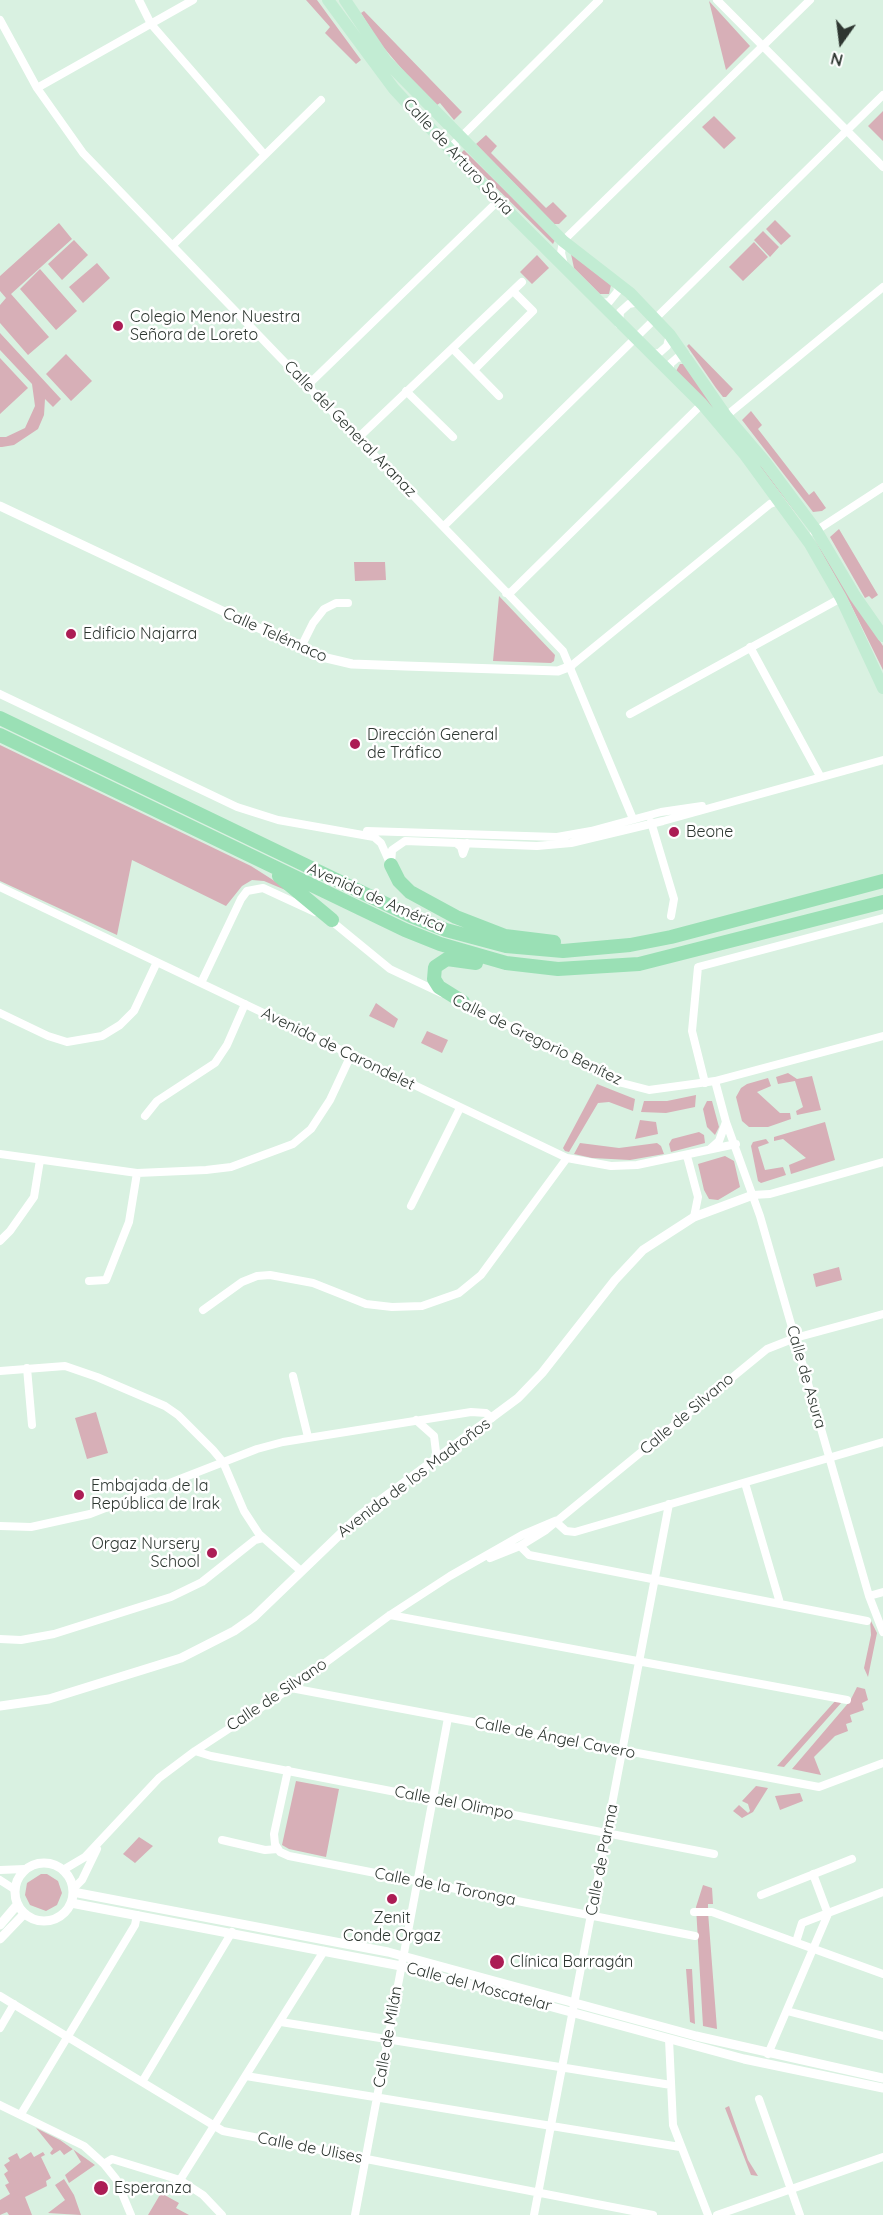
<!DOCTYPE html>
<html>
<head>
<meta charset="utf-8">
<style>
	body { margin:0 }
	#map { position:relative; width:883px; height:2215px; overflow:hidden; background:#d9f1e1; font-family:Quicksand,sans-serif }
	canvas { display:block }
	.north { position:absolute; left:811px; top:12px; width:60px; height:60px; -webkit-text-stroke:4px #fff; paint-order:stroke; rotate:194deg; font-size:16px; font-weight:700; line-height:24px; text-align:center; color:#2e3731 }
	.north::after { content:''; display:block; margin:auto; width:21px; height:27px; background:#2e3731; clip-path:polygon(50% 0,100% 100%,50% 72%,0 100%) }
</style>
</head>
<body>
<div id="map">
<canvas width="883" height="2215"></canvas>
<div class="north">N</div>
</div>
<script>
const context = document.querySelector('canvas').getContext('2d');
context.lineJoin = 'round';
function paint(path, color) { context.fillStyle = color; context.fill(path, 'evenodd'); }
const shape = rows => new Path2D(rows.map(r => 'M' + r).join(''));
function trace(path, color, width, dash) { context.strokeStyle = color; context.lineWidth = width; context.lineCap = dash ? 'butt' : 'round'; context.setLineDash(dash || []); context.stroke(path); }
function label(font, color, halo, rows, align = 'center') {
  context.font = font + ' Quicksand,sans-serif'; context.lineWidth = 5; context.setLineDash([]); context.textBaseline = 'middle'; context.strokeStyle = halo; context.fillStyle = color; for (const [text, x, y, turn = 0] of rows) {
    context.save(); context.translate(x, y); context.rotate((+turn || 0) * Math.PI / 180); context.textAlign = isNaN(turn) ? turn : align; if (halo) context.strokeText(text, 0, 0); context.fillText(text, 0, 0); context.restore();
  }
}
paint(shape([
	[306,0,317,0,361,60,356,64,325,33,330,27],
	[709,1,750,46,726,70],
	[364,11,462,112,454,120,440,103,437,105,407,75,379,42,361,13],
	[883,111,883,141,868,126],
	[714,116,736,138,724,149,702,127],
	[486,135,497,146,491,153,546,208,553,202,567,216,559,224,554,224,476,144],
	[464,150,555,240,553,244,461,153],
	[775,220,791,236,781,245,766,229],
	[59,223,72,239,11,294,49,337,28,355,0,323,0,305,6,298,0,291,0,276],
	[763,231,779,247,770,257,754,240],
	[74,240,88,255,62,280,48,264],
	[754,242,768,257,743,281,729,267],
	[571,254,611,285,609,294,600,294,574,268],
	[537,255,549,268,532,284,520,272],
	[97,263,110,278,83,303,69,287],
	[40,269,77,311,56,330,20,289],
	[0,333,61,399,53,407,45,399,44,415,38,429,14,445,2,447,0,447,0,437,6,437,25,428,35,406,32,384,0,350],
	[689,344,733,389,726,397,723,397,716,388,687,346],
	[66,354,92,381,71,401,46,374],
	[0,358,28,388,0,414],
	[680,364,684,364,807,527,754,459,676,371],
	[751,411,762,425,758,429,809,495,814,491,826,508,822,511,813,512,742,420],
	[839,529,878,595,872,599,869,596,865,598,830,537],
	[814,539,883,646,883,670,850,603],
	[354,562,385,562,386,580,355,581],
	[499,596,555,655,554,661,551,663,493,661],
	[0,745,251,866,295,894,264,881,252,880,242,886,226,906,132,860,117,935,0,881],
	[376,1003,398,1019,394,1028,369,1016],
	[427,1031,448,1040,442,1053,421,1043],
	[788,1073,797,1079,812,1076,821,1110,797,1115,796,1111,803,1107,795,1081,778,1084,776,1077],
	[768,1078,771,1086,757,1092,780,1113,790,1113,791,1119,768,1127,749,1127,742,1121,736,1097,741,1088,747,1084],
	[597,1084,635,1099,633,1111,609,1102,598,1103,569,1152,565,1151,563,1148],
	[696,1095,695,1107,666,1113,641,1112,644,1101,667,1101],
	[707,1101,712,1101,719,1127,715,1135,707,1127,703,1109],
	[640,1120,656,1122,658,1134,635,1139],
	[825,1122,835,1160,791,1174,789,1165,806,1158,783,1139,774,1141,774,1137],
	[699,1132,704,1135,705,1143,671,1152,669,1144,672,1139],
	[766,1139,769,1143,758,1147,765,1170,783,1167,786,1175,761,1183,758,1181,751,1146,753,1142],
	[580,1143,619,1148,657,1143,661,1146,664,1154,630,1160,592,1158,574,1154],
	[725,1156,734,1161,740,1187,718,1200,709,1199,704,1190,698,1164],
	[839,1267,842,1280,816,1287,813,1274],
	[96,1412,108,1453,87,1459,75,1418],
	[870,1619,877,1633,868,1677,864,1668,871,1635],
	[857,1687,865,1689,868,1700,862,1703,864,1710,850,1715,852,1722,846,1724,848,1731,835,1736,814,1757,821,1775,792,1769,850,1701],
	[836,1700,842,1702,784,1767,777,1766],
	[296,1781,339,1789,326,1857,289,1849,282,1845],
	[756,1786,768,1788,753,1812,742,1818,733,1811,739,1805,748,1813,750,1811,748,1804,742,1801],
	[800,1793,803,1801,780,1810,775,1796],
	[139,1837,153,1846,135,1863,123,1854],
	[41,1874,47,1874,58,1881,62,1893,57,1905,46,1911,30,1905,25,1895,27,1883],
	[703,1885,712,1888,713,1904,708,1904,708,1912,717,2029,703,2026,696,1907],
	[686,1969,692,1969,695,2024,690,2022],
	[729,2106,748,2160,758,2176,751,2175,725,2108],
	[36,2128,60,2140,95,2165,69,2183,65,2175,81,2162,73,2149,64,2155,60,2150,52,2155,50,2153,53,2149],
	[31,2152,34,2157,43,2152,45,2155,41,2157,51,2178,46,2181,47,2186,25,2197,32,2215,9,2215,7,2212,0,2215,0,2200,10,2194,5,2185,9,2183,4,2174,8,2171,4,2165,10,2161,8,2158,17,2153,20,2159],
	[64,2179,74,2195,81,2215,48,2213,65,2200,55,2185],
	[161,2193,179,2203,176,2208,189,2215,148,2215]
]), '#d7afb7');
trace(shape([
	[139,0,151,24,264,154],
	[717,0,883,167],
	[0,20,37,88,83,153,563,651,633,819],
	[37,88,193,0],
	[450,148,599,0],
	[173,245,321,100],
	[564,265,561,253,563,241,810,0],
	[600,303,609,302,618,291,617,283],
	[619,324,620,312,629,304,639,302],
	[453,349,499,396],
	[651,354,659,353,667,346,670,335],
	[474,370,533,311,513,291],
	[670,373,670,364,677,358,687,356],
	[308,385,498,201],
	[406,391,453,437],
	[726,416,883,287],
	[358,438,522,282],
	[444,526,883,95],
	[814,532,883,487],
	[506,593,511,592,702,404],
	[750,647,820,776],
	[300,649,313,623,324,609,336,603,348,603],
	[571,666,770,504,780,500],
	[0,694,237,807,278,820,374,837,381,843,389,861],
	[630,714,841,598],
	[651,822,674,899,671,916],
	[367,831,557,837,591,831,661,812,702,806],
	[456,843,461,847,463,854,467,843],
	[391,865,392,850,405,841,537,846,571,843,663,821,883,760],
	[0,887,567,1158,611,1166,637,1165,736,1144],
	[329,919,390,969,441,993],
	[201,983,241,899,247,891,263,888,315,912],
	[460,1001,622,1083,649,1090,715,1081,883,1036],
	[0,1013,48,1036,67,1042,102,1036,120,1025,134,1011,157,962],
	[715,1081,726,1122],
	[705,1083,692,1031,698,967,883,918],
	[145,1116,157,1101,215,1063,227,1045,245,1004],
	[710,1149,719,1141,726,1122,760,1216,869,1596,883,1632],
	[0,1154,137,1173,206,1170,231,1167,293,1144,311,1129,330,1100,351,1055],
	[687,1156,698,1197,694,1217],
	[753,1195,770,1194,883,1162],
	[411,1206,460,1108],
	[0,1241,10,1231,34,1197,40,1160],
	[89,1281,106,1280,129,1222,137,1173],
	[203,1310,242,1282,257,1276,270,1275,313,1283,366,1304,392,1307,422,1306,459,1293,481,1275,567,1158],
	[27,1368,32,1425],
	[0,1371,65,1366,97,1377,165,1406,178,1415,213,1450,223,1462,244,1511,259,1534,301,1571],
	[293,1376,308,1437],
	[416,1420,434,1436,437,1460],
	[745,1483,780,1603],
	[555,1521,566,1531,575,1532,883,1442],
	[0,1526,31,1527,90,1514,257,1449,283,1442,471,1412,486,1413,492,1418],
	[520,1546,529,1555,867,1621],
	[490,1558,520,1546,546,1530,767,1349,795,1338,883,1314],
	[869,1596,883,1592],
	[390,1615,847,1700],
	[0,1639,21,1640,54,1634,171,1597,202,1582,255,1540,263,1538],
	[291,1688,819,1787,883,1763],
	[195,1751,211,1756,714,1854],
	[288,1770,274,1834,275,1844,280,1852,289,1856,695,1936],
	[222,1840,265,1850,278,1849],
	[0,1870,25,1869],
	[63,1870,85,1857,159,1778,195,1751,291,1688,390,1615,450,1576,522,1535,555,1521],
	[0,1880,14,1889],
	[73,1889,82,1880,97,1849],
	[761,1895,852,1859],
	[694,1912,712,1912,883,1974],
	[796,1942,802,1923,883,1892],
	[0,1996,223,2131,653,2215],
	[787,2011,883,2036],
	[281,2022,671,2085],
	[0,2028,14,2004],
	[669,2039,673,2125,708,2215],
	[768,2054,828,1914,813,1874],
	[246,2076,680,2147],
	[142,2082,232,1932],
	[759,2099,800,2215],
	[0,2105,84,2146,104,2164,116,2179,131,2215],
	[21,2114,135,1925,137,1915],
	[104,2164,112,2159,180,2180,203,2195,222,2215],
	[180,2180,324,1951],
	[355,2215,448,1718],
	[534,2215,669,1504],
	[717,2215,883,2157]
]), '#fff', 8);
trace(shape([
	[0,506,318,656,352,664,405,666,558,671,571,666],
	[0,1706,49,1699,181,1658,234,1631,254,1617,359,1516,518,1398,542,1373,615,1280,643,1250,694,1217,753,1195],
	'15 1892a29 29 0 1 1 58 0a29 29 0 1 1-58 0Z',
	[73,1892,388,1952,696,2036,883,2078],
	[71,1903,401,1966,744,2059,883,2088],
	[0,1925,17,1905],
	[0,1939,24,1914]
]), '#fff', 9);
trace(shape([
	[328,0,394,89,498,201,702,404,745,455,810,544,841,598,883,688],
	[345,0,386,61,563,241,630,293,670,335,726,416,766,463,816,530,855,596,883,636]
]), '#c2ecd3', 12);
trace(shape([
	[0,718,411,916,446,930,506,946,563,951,630,945,671,937,883,881],
	[0,735,405,930,440,944,506,963,558,969,639,964,883,902],
	[391,865,399,881,410,892,456,917,505,936,554,942],
	[279,876,332,920],
	[463,1002,439,987,434,979,435,967,447,959,476,963]
]), '#9ae0b5', 14);
for (const [x, y, r, color] of [
	[118,326,6,"#ac1d55"],
	[71,634,6,"#ac1d55"],
	[355,744,6,"#ac1d55"],
	[674,832,6,"#ac1d55"],
	[79,1495,6,"#ac1d55"],
	[212,1553,6,"#ac1d55"],
	[392,1899,6,"#ac1d55"],
	[497,1962,8,"#ac1d55"],
	[101,2188,8,"#ac1d55"]
]) { const dot = new Path2D(); dot.arc(x, y, r, 0, 2 * Math.PI); context.fillStyle = color; context.fill(dot); trace(dot, '#fff', 2); }
label('16px', '#2e3731', '#fff', [
	["Calle de Arturo Soria",458,157,47],
	["Calle del General Aranaz",350,429,46],
	["Calle Telémaco",275,635,24],
	["Avenida de América",376,898,24],
	["Calle de Gregorio Benítez",537,1040,26],
	["Avenida de Carondelet",338,1049,26],
	["Calle de Asura",806,1377,74],
	["Calle de Silvano",687,1414,-40],
	["Avenida de los Madroños",414,1478,-37],
	["Calle de Silvano",277,1695,-34],
	["Calle de Ángel Cavero",555,1738,11],
	["Calle del Olimpo",454,1803,11],
	["Calle de Parma",602,1860,-79],
	["Calle de la Toronga",445,1887,11],
	["Calle del Moscatelar",479,1987,15],
	["Calle de Milán",388,2037,-80],
	["Calle de Ulises",310,2148,11]
]);
label('16px', '#2e3731', '#fff', [
	["Colegio Menor Nuestra",130,317],
	["Señora de Loreto",130,335],
	["Edificio Najarra",83,634],
	["Dirección General",367,735],
	["de Tráfico",367,753],
	["Beone",686,832],
	["Embajada de la",91,1486],
	["República de Irak",91,1504],
	["Orgaz Nursery",200,1544,"right"],
	["School",200,1562,"right"],
	["Zenit",392,1918,"center"],
	["Conde Orgaz",392,1936,"center"],
	["Clínica Barragán",510,1962],
	["Esperanza",114,2188]
], 'left');
</script>
</body>
</html>
